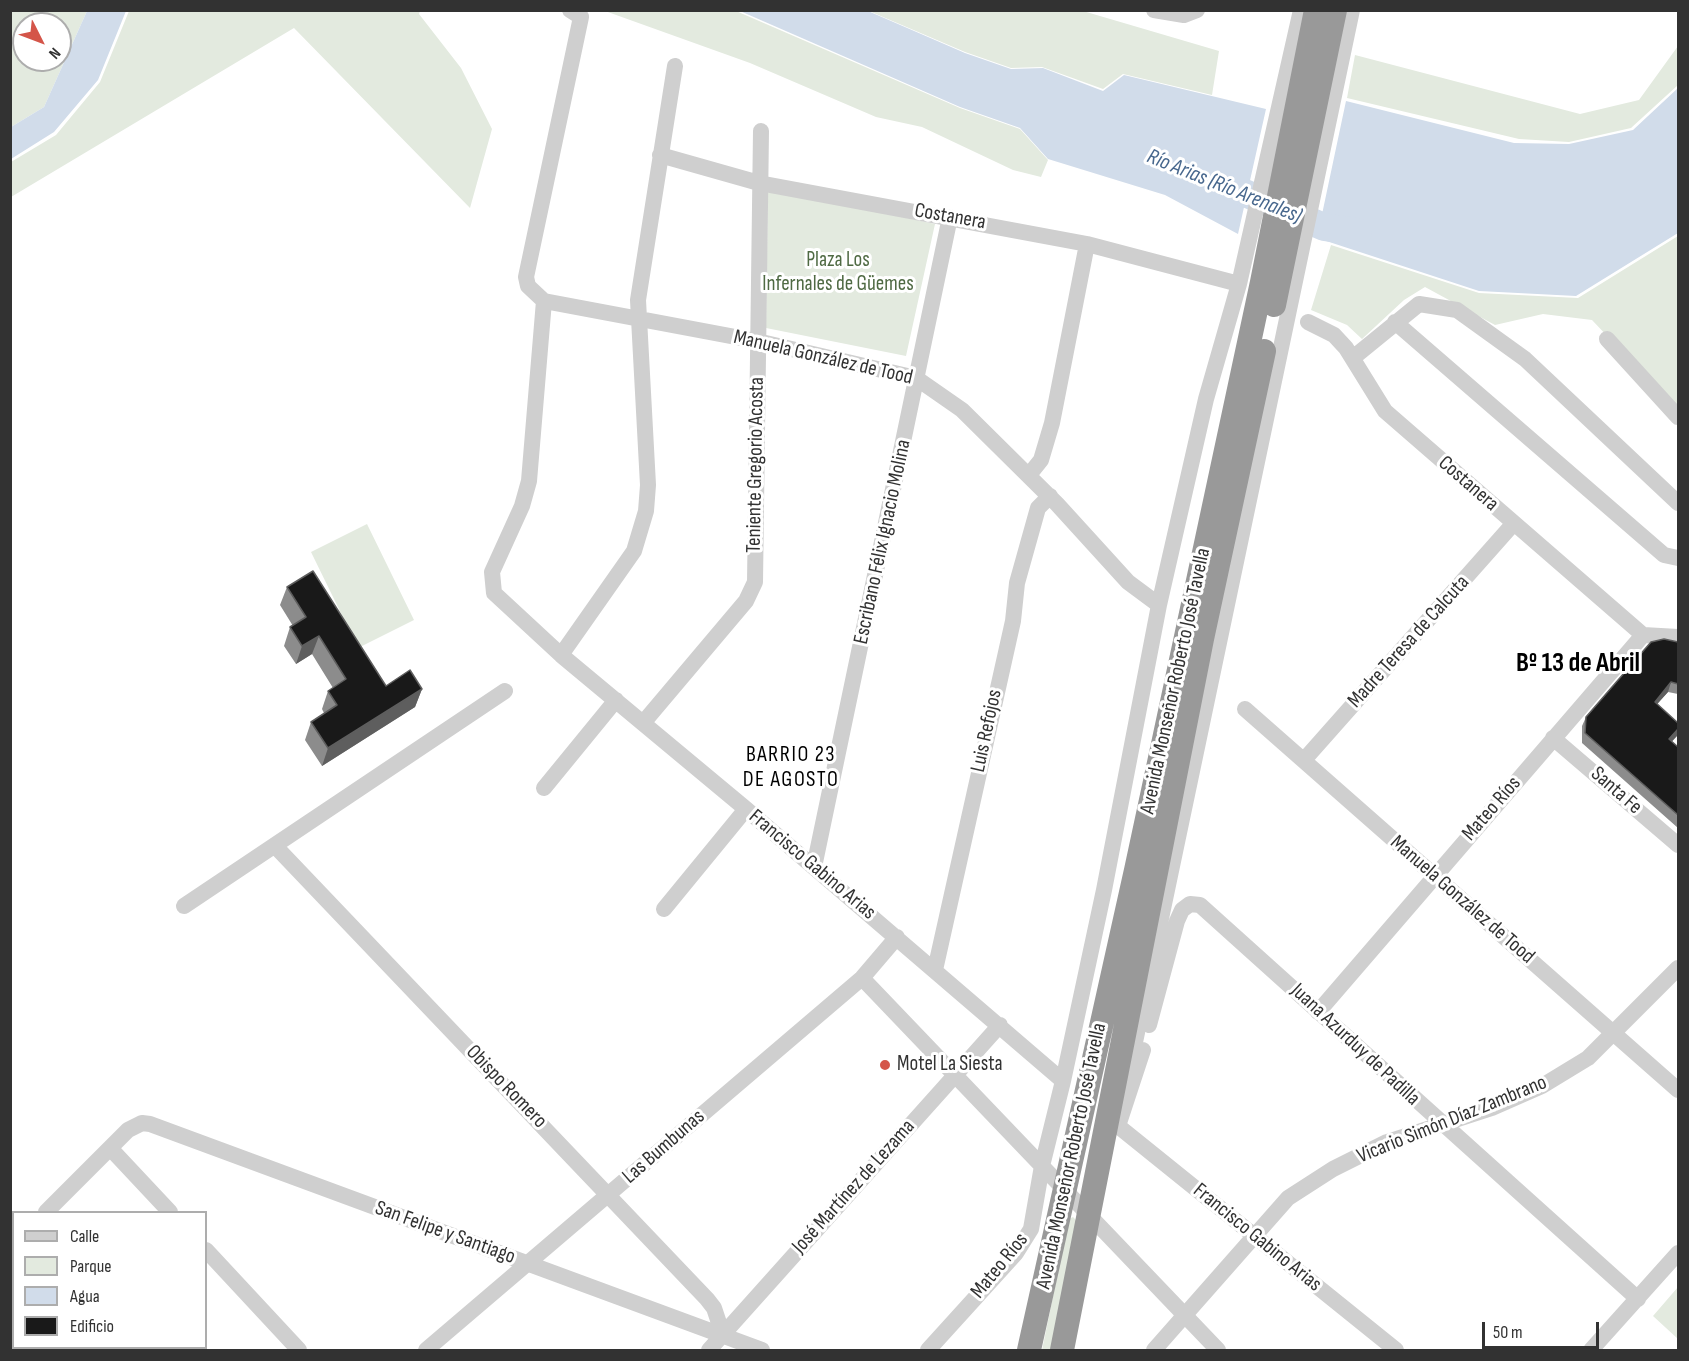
<!DOCTYPE html>
<html>
<head>
<meta charset="utf-8">
<style>
	body { margin:0 }
	#map { position:relative; width:1689px; height:1361px; overflow:hidden; background:#fff; font-family:"Sofia Sans Condensed",sans-serif }
	canvas { display:block }
	.frame { position:absolute; inset:0; border:12px solid #323232; pointer-events:none }
	.legend { position:absolute; left:12px; top:1211px; width:195px; height:138px; box-sizing:border-box; background:#fff; border:2px solid #adadad; margin:0; padding:8px 10px; list-style:none; font-size:18px; color:#323232 }
	.legend li { display:flex; align-items:center; gap:12px; height:30px }
	.legend b { width:30px; border:2px solid #adadad }
	.north { position:absolute; left:12px; top:12px; width:60px; height:60px; box-sizing:border-box; background:#fff; border:2px solid #adadad; border-radius:50%; rotate:132deg; font-size:16px; font-weight:700; line-height:24px; text-align:center; color:#323232 }
	.north::after { content:''; display:block; margin:auto; width:21px; height:27px; background:#d45549; clip-path:polygon(50% 0,100% 100%,50% 72%,0 100%) }
	.scale { position:absolute; left:1482px; top:1322px; width:117px; height:27px; box-sizing:border-box; border:3px solid #323232; border-top:0; padding-left:8px; font-size:18px; line-height:21px; white-space:nowrap; color:#323232; -webkit-text-stroke:4px #fff; paint-order:stroke }
</style>
</head>
<body>
<div id="map">
<canvas width="1689" height="1361"></canvas>
<div class="frame"></div>
<ul class="legend">
<li><b style="height:8px;background:#cfcfcf"></b>Calle</li>
<li><b style="height:16px;background:#e3eadf"></b>Parque</li>
<li><b style="height:16px;background:#d1dcea"></b>Agua</li>
<li><b style="height:16px;background:#191919"></b>Edificio</li>
</ul>
<div class="north">N</div>
<div class="scale">50 m</div>
</div>
<script>
const context = document.querySelector('canvas').getContext('2d');
context.lineJoin = 'round';
function paint(path, color) { context.fillStyle = color; context.fill(path, 'evenodd'); }
const shape = rows => new Path2D(rows.map(r => 'M' + r).join(''));
function trace(path, color, width, dash) { context.strokeStyle = color; context.lineWidth = width; context.lineCap = dash ? 'butt' : 'round'; context.setLineDash(dash || []); context.stroke(path); }
function label(font, color, halo, rows, align = 'center') {
  context.font = font + ' "Sofia Sans Condensed",sans-serif'; context.lineWidth = 6; context.setLineDash([]); context.textBaseline = 'middle'; context.strokeStyle = halo; context.fillStyle = color; for (const [text, x, y, turn = 0] of rows) {
    context.save(); context.translate(x, y); context.rotate((+turn || 0) * Math.PI / 180); context.textAlign = isNaN(turn) ? turn : align; if (halo) context.strokeText(text, 0, 0); context.fillText(text, 0, 0); context.restore();
  }
}
paint(shape([
	[10,11,87,11,44,107,11,127],
	[24,24,60,24,60,60,24,60],
	[129,11,420,11,419,14,461,68,492,129,470,208,294,28,11,197,11,162,56,135,100,82],
	[605,11,736,11,960,108,1020,129,1048,160,1041,177,1013,170,922,127,876,117,750,63],
	[869,11,1083,11,1219,51,1212,95,1123,74,1103,89,1042,67,1011,68,965,52],
	[1678,46,1678,85,1631,128,1569,142,1519,139,1347,98,1355,55,1580,114,1639,100],
	[768,188,935,224,906,356,766,328],
	[1678,236,1678,411,1592,320,1543,314,1495,325,1425,287,1404,300,1362,339,1347,325,1311,310,1331,245,1479,293,1578,298],
	[367,524,414,620,358,648,311,552],
	[1073,1217,1076,1220,1055,1350,1042,1350,1069,1219],
	[1678,1287,1678,1339,1653,1316]
]), '#e3eadf');
paint(shape([
	[87,11,126,11,98,80,54,132,11,159,11,127,44,107],
	[740,11,868,11,965,53,1011,69,1043,68,1103,91,1124,75,1266,109,1238,234,1165,195,1048,159,1020,128,960,107],
	[1678,88,1678,233,1576,296,1479,291,1317,238,1346,101,1514,143,1569,144,1633,130]
]), '#d1dcea');
trace(shape([
	[1210,178,1324,227,1358,232]
]), '#d1dcea', 28);
trace(shape([
	[570,10,581,17,526,277,528,286,544,301,529,481,522,506,492,572,494,593,561,655,746,809,1063,1081],
	[1154,10,1184,15,1197,10],
	[660,155,759,183,1087,244,1239,284],
	[544,301,757,341,916,378,962,410,1057,504,1128,582,1159,605],
	[1308,322,1334,335,1346,348,1385,411,1643,635],
	[1395,322,1664,555,1678,558],
	[1607,339,1678,417],
	[1354,357,1419,304,1457,310,1525,359,1678,503],
	[1029,475,1041,460,1052,423,1087,244],
	[1643,635,1678,637],
	[561,655,634,551,646,511,648,485,638,300,675,66],
	[1245,709,1678,1090],
	[643,723,746,601,755,582,761,131],
	[1553,738,1678,845],
	[1304,760,1514,523],
	[544,788,616,700],
	[276,847,707,1299,714,1308,723,1335],
	[814,867,950,217],
	[184,906,505,691],
	[664,909,746,809],
	[935,970,1013,621,1017,583,1038,508,1050,496],
	[862,978,1218,1350],
	[1318,1012,1643,635],
	[1149,1025,1177,921,1182,910,1190,904,1200,905,1638,1299],
	[1143,1050,1118,1126,1396,1350],
	[1131,1061,1352,10],
	[110,1148,170,1212],
	[46,1212,128,1130,142,1123,150,1124,762,1350],
	[10,1249,14,1246],
	[206,1250,299,1350],
	[10,1282,14,1285],
	[72,1348,74,1350],
	[426,1350,862,978,897,937],
	[709,1350,1000,1025],
	[928,1350,1016,1253,1031,1229,1042,1166,1063,1081,1104,890,1159,605,1206,399,1239,284,1301,10],
	[1154,1350,1288,1198,1333,1169,1387,1142,1492,1108,1542,1086,1588,1058,1678,968],
	[1591,1350,1678,1253]
]), '#cfcfcf', 16);
trace(shape([
	[1274,305,1335,10],
	[1029,1350,1136,870,1262,282,1316,10],
	[1062,1350,1202,639,1264,351]
]), '#999', 24);
paint(shape([
	[287,587,386,686,422,689,415,707,322,766,305,740,311,722,324,713,322,709,328,691,333,688,312,654,296,664,284,646,290,627,293,626,280,605],
	[1678,642,1678,694,1668,692,1657,704,1672,742,1678,747,1678,828,1582,743,1582,726,1586,717]
]), '#8c8c8c');
paint(shape([
	[319,636,312,654,296,664,302,646],
	[1671,682,1668,692,1651,711,1655,702],
	[422,689,415,707,322,766,328,748],
	[1678,729,1678,735,1666,748,1669,739]
]), '#5e5e5e');
const building = shape([
	[313,571,386,686,410,670,422,689,328,748,311,722,337,705,328,691,346,679,319,636,302,646,290,627,306,617,287,587,313,571],
	[1664,639,1678,642,1678,684,1671,682,1655,702,1678,723,1678,729,1669,739,1678,747,1678,815,1585,733,1586,717,1651,642,1664,639]
]);
paint(building, '#191919');
trace(building, '#5e5e5e', 1.5);
for (const [x, y, r, color] of [
	[885,1065,6,"#d45549"]
]) { const dot = new Path2D(); dot.arc(x, y, r, 0, 2 * Math.PI); context.fillStyle = color; context.fill(dot); trace(dot, '#fff', 2); }
label('21px', '#323232', '#fff', [
	["Costanera",950,217,10],
	["Manuela González de Tood",823,358,13],
	["Teniente Gregorio Acosta",756,465,-89],
	["Costanera",1468,484,41],
	["Escribano Félix Ignacio Molina",883,542,-78],
	["Madre Teresa de Calcuta",1409,642,-48],
	["Avenida Monseñor Roberto José Tavella",1176,681,-78],
	["Luis Refojos",987,731,-78],
	["Santa Fe",1616,791,41],
	["Mateo Ríos",1492,809,-49],
	["Francisco Gabino Arias",812,865,40],
	["Manuela González de Tood",1462,900,41],
	["Juana Azurduy de Padilla",1355,1045,43],
	["Obispo Romero",506,1087,46],
	["Vicario Simón Díaz Zambrano",1452,1120,-22],
	["Las Bumbunas",664,1147,-41],
	["Avenida Monseñor Roberto José Tavella",1072,1156,-78],
	["José Martínez de Lezama",854,1187,-48],
	["San Felipe y Santiago",445,1233,20],
	["Francisco Gabino Arias",1257,1238,39],
	["Mateo Ríos",1000,1266,-51]
]);
label('21px', '#4f6a43', '#fff', [
	["Plaza Los",838,261],
	["Infernales de Güemes",838,285]
]);
label('21px', '#323232', '#fff', [
	["Motel La Siesta",897,1065]
], 'left');
label('italic 22px', '#47678d', '#fff', [
	["Río Arias (Río Arenales)",1224,187,22]
]);
context.letterSpacing = '1.5px';
label('22px', '#000', '#fff', [
	["BARRIO 23",791,755],
	["DE AGOSTO",791,780]
]);
context.letterSpacing = '0px';
label('bold 27px', '#000', '#fff', [
	["Bº 13 de Abril",1578,664]
]);
</script>
</body>
</html>
